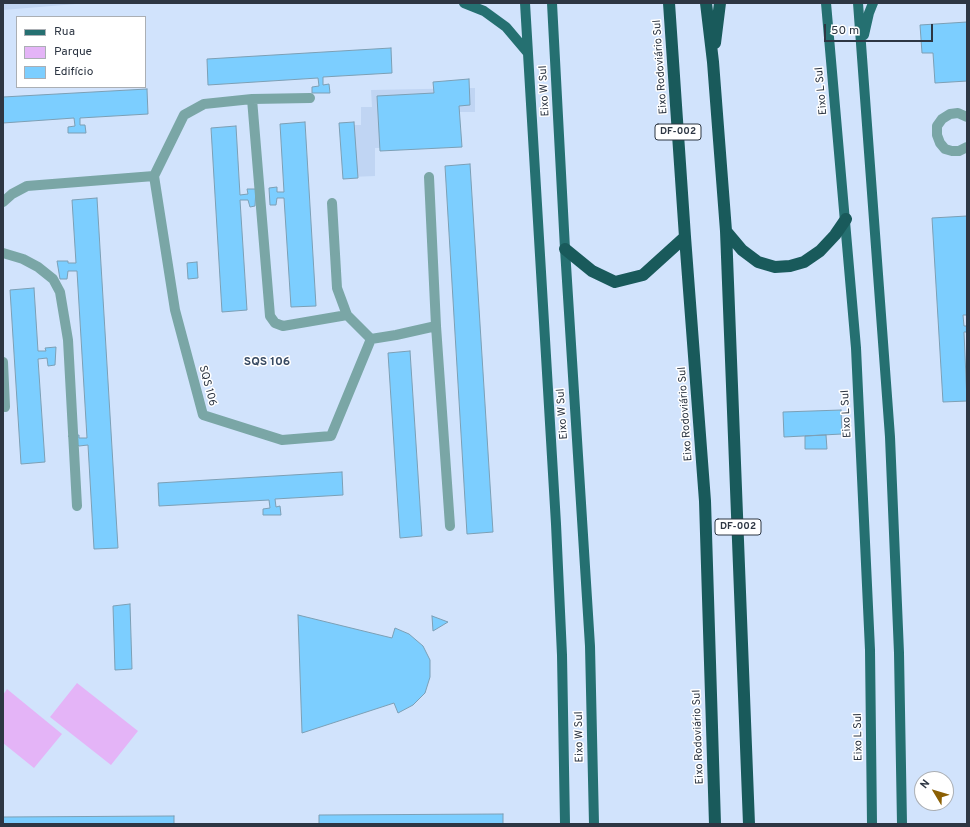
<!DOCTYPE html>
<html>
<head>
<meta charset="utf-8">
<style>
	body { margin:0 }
	#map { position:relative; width:970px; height:827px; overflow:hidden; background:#d1e3fc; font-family:Overpass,sans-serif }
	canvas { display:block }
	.frame { position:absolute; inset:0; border:4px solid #2d3643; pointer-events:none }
	.legend { position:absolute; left:16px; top:16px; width:130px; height:72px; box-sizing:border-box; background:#fff; border:1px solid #abafb4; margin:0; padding:5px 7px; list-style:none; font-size:12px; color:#2d3643 }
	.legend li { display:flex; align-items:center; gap:8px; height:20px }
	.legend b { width:20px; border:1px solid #abafb4 }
	.north { position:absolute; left:914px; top:771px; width:40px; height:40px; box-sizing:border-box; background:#fff; border:1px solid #abafb4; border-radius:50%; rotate:308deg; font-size:11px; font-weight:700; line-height:16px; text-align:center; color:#2d3643 }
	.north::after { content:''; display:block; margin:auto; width:14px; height:18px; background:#8b5f03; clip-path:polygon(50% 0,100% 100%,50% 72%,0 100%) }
	.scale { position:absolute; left:824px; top:24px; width:109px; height:18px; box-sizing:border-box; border:2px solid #2d3643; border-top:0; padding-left:5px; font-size:12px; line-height:14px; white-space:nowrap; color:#2d3643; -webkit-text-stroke:3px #fff; paint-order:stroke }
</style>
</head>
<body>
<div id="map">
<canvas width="970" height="827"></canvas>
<div class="frame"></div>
<ul class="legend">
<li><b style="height:5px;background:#257071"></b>Rua</li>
<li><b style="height:11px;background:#e4b4f7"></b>Parque</li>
<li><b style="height:11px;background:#7cceff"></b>Edifício</li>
</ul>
<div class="north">N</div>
<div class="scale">50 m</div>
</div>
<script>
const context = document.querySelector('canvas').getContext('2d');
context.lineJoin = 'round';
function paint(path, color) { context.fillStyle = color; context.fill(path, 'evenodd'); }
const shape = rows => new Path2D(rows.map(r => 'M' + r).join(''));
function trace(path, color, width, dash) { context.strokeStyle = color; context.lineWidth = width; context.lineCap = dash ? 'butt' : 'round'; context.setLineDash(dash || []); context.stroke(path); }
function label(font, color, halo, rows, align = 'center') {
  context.font = font + ' Overpass,sans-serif'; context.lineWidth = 3; context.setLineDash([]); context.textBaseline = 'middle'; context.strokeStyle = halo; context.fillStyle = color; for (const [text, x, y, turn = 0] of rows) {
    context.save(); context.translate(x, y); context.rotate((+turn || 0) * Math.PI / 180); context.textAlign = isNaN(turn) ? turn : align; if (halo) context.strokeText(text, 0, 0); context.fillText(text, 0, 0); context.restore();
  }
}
paint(shape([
	[3,3,88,3,3,10],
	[475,88,475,112,458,112,458,147,375,148,375,176,351,177,350,125,361,125,361,107,372,107,371,90]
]), '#c0d5f3');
paint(shape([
	[77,683,138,731,111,765,50,717],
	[7,689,62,734,34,768,3,743,3,695]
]), '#e4b4f7');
const building = shape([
	[967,22,967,81,935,83,933,53,922,53,920,25,967,22],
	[391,48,392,73,323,77,323,85,329,84,330,93,312,93,312,87,319,86,318,78,208,85,207,59,391,48],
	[469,79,470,105,459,106,462,147,380,151,377,96,434,93,433,82,469,79],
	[147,89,148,114,80,118,80,125,85,125,86,133,68,133,68,127,75,126,74,118,3,123,3,97,147,89],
	[305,122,316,306,291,307,284,198,277,198,276,205,270,205,269,188,277,187,277,192,284,192,280,124,305,122],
	[354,122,358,178,343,179,339,123,354,122],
	[236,126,240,195,248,194,247,189,256,189,255,206,250,207,248,200,240,200,247,310,222,312,211,128,236,126],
	[470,164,493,532,467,534,445,166,470,164],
	[97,198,118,548,94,549,88,445,79,446,68,436,79,435,79,438,87,438,77,271,68,271,67,279,60,279,57,261,68,261,68,263,76,263,72,200,97,198],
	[967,216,967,315,963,315,964,326,967,326,967,332,964,332,967,401,943,402,932,218,967,216],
	[197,262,198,278,188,279,187,263,197,262],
	[34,288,38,351,46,351,45,348,56,347,55,365,48,366,47,358,38,359,45,462,21,464,10,290,34,288],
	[410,351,422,536,400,538,388,353,410,351],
	[841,410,842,434,784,437,783,412,841,410],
	[826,435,827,449,805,449,805,436,826,435],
	[342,472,343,495,275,499,276,507,280,506,281,515,263,515,263,509,270,508,269,500,159,506,158,483,342,472],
	[130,604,132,669,115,670,113,606,130,604],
	[298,615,392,638,395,628,409,634,423,646,430,660,430,677,425,693,413,705,398,713,394,703,302,733,298,615],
	[432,616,448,622,433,631,432,616],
	[503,814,503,824,319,824,319,815,503,814],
	[174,816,174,824,3,824,3,817,174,816]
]);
paint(building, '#7cceff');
trace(building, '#7c9fb5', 1);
trace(shape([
	[252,99,270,316,275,323,283,326,347,315],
	[967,117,958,113,950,114,942,119,937,126,937,135,940,143,945,149,952,151,959,151,967,147],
	[154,176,184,115,204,104,252,99,310,98],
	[429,177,436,326],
	[3,202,12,194,27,186,154,176,175,310,203,415,282,440,331,436,371,339,396,335,436,326,450,526],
	[332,203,337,288,347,315,371,339],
	[3,253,23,259,38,267,53,279,60,292,68,340,77,506],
	[3,362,5,407]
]), '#7aa6a6', 10);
trace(shape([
	[464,3,484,11,506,27,528,53],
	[525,3,556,524,562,655,565,824],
	[552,3,565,249,590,646,594,824],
	[826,3,856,348,870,650,872,824],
	[858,3,890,437,899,653,902,824],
	[864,35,869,13,873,3]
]), '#257071', 10);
trace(shape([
	[669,3,685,237,705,501,715,824],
	[706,3,713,62,726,231,749,824],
	[715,43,720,3],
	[726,231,742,250,758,262,775,267,790,266,804,262,820,251,835,235,846,219],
	[565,249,592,271,615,282,643,275,685,237]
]), '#195a5b', 12);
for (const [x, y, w] of [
	[678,132,46],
	[738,527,46]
]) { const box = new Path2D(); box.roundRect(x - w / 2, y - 8, w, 16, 3); context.fillStyle = '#fff'; context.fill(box); trace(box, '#2d3643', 1); }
label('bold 10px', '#2d3643', null, [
	["DF-002",678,132],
	["DF-002",738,527]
]);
label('11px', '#2d3643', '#fff', [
	["Eixo Rodoviário Sul",661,67,-94],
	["Eixo W Sul",545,91,-93],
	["Eixo L Sul",822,91,-95],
	["SQS 106",207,386,75],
	["Eixo W Sul",563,414,-94],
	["Eixo Rodoviário Sul",686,414,-94],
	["Eixo L Sul",847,414,-93],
	["Eixo W Sul",580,737,-91],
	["Eixo Rodoviário Sul",699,737,-92],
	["Eixo L Sul",859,737,-91]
]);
label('bold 12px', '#374a63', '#fff', [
	["SQS 106",267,363]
]);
</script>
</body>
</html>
